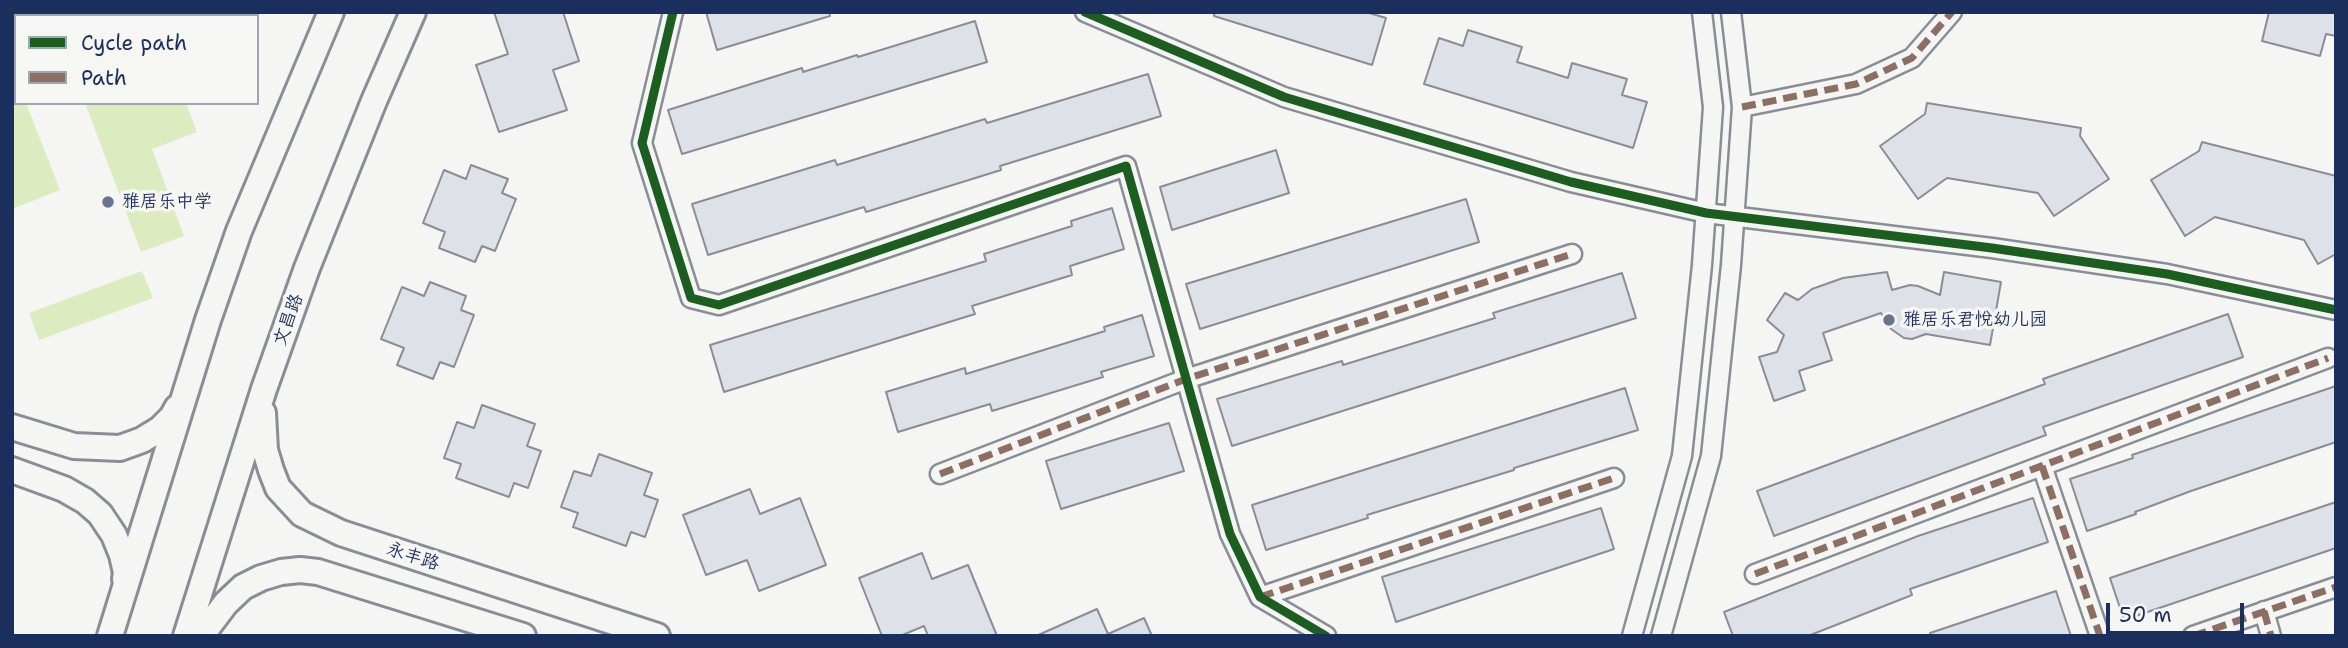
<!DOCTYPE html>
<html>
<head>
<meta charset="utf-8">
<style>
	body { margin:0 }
	#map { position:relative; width:2348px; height:648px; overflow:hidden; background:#f5f5f3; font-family:"Shantell Sans",sans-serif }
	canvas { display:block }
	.frame { position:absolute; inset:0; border:14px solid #1b2f5e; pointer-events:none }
	.legend { position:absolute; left:14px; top:14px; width:245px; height:91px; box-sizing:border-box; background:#f6f6f2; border:2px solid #9ea6b7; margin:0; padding:9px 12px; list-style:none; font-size:21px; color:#1b2f5e }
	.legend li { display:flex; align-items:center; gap:14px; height:35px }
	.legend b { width:35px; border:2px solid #9ea6b7 }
	.scale { position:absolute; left:2106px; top:603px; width:138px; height:32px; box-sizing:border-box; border:4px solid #1b2f5e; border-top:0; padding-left:9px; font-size:21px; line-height:24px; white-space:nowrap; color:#1b2f5e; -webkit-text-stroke:5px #f6f6f2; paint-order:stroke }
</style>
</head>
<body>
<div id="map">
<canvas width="2348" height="648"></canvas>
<div class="frame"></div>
<ul class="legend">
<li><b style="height:9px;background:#1b5e20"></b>Cycle path</li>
<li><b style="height:9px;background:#8d6e63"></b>Path</li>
</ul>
<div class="scale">50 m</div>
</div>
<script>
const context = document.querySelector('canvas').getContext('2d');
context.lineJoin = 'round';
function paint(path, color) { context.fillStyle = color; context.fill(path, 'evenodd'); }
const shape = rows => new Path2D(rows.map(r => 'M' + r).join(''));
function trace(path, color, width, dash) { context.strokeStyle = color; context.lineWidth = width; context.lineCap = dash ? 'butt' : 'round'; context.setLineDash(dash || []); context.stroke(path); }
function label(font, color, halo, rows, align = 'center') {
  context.font = font + ' "Shantell Sans","LXGW WenKai TC",sans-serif'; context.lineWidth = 7; context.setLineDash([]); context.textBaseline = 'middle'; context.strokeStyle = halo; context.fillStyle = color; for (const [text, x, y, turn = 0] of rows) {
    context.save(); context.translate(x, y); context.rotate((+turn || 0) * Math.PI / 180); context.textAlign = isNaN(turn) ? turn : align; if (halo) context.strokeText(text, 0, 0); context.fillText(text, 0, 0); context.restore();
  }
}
paint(shape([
	[12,68,16,77,16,103,26,103,60,190,12,209],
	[85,103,186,103,197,132,152,149,184,236,141,252],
	[142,271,153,298,39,340,29,313]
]), '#ddebc1');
const building = shape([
	[494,12,563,12,579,61,553,70,567,110,499,132,476,65,508,54,494,12],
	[706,12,829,12,830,16,717,50,706,12],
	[1214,12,1366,12,1386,18,1372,65,1214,16,1214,12],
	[2269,12,2336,12,2336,36,2326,34,2320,56,2262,41,2269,12],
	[975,21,987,62,682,154,668,110,802,68,803,72,857,55,858,57,975,21],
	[1468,30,1522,47,1517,62,1543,70,1568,78,1572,63,1627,79,1622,95,1647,102,1633,148,1424,84,1439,38,1463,46,1468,30],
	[1148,74,1161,116,1000,166,1001,170,866,212,864,207,708,255,692,204,835,160,837,165,985,119,987,123,1148,74],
	[1927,103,2081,128,2080,136,2109,179,2054,216,2038,193,1947,178,1918,199,1880,146,1925,114,1927,103],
	[2202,142,2336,176,2336,254,2318,264,2304,240,2215,217,2185,236,2151,180,2199,151,2202,142],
	[1276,150,1289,193,1172,230,1160,187,1276,150],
	[471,165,508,179,502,193,516,199,495,251,482,246,475,262,439,248,445,232,423,223,444,170,466,179,471,165],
	[1466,199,1479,242,1200,329,1186,284,1466,199],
	[1112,208,1124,249,1070,266,1072,275,972,306,975,314,724,392,710,345,986,261,984,254,1072,226,1071,221,1112,208],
	[1887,272,1892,290,1910,285,1918,286,1940,295,1944,272,2001,282,1990,345,1926,334,1912,339,1904,338,1891,329,1881,313,1823,333,1832,360,1799,371,1805,390,1774,401,1759,357,1777,352,1784,335,1767,320,1785,293,1798,300,1812,289,1843,278,1887,272],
	[1622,273,1636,318,1232,446,1217,399,1342,361,1343,365,1495,318,1493,313,1622,273],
	[430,282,466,296,461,310,474,315,454,367,440,362,433,379,397,365,404,348,381,339,402,287,424,296,430,282],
	[2228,314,2243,357,2043,427,2046,435,1774,536,1757,491,2045,384,2043,379,2228,314],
	[1142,315,1154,356,1101,372,1103,377,992,411,990,404,898,432,886,392,965,368,966,374,1105,331,1104,327,1142,315],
	[2336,386,2336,442,2191,491,2135,512,2136,514,2087,531,2070,479,2133,458,2132,455,2336,386],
	[1625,388,1638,430,1514,468,1514,470,1367,515,1368,518,1266,550,1252,505,1625,388],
	[482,405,535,424,527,446,541,451,528,488,514,483,509,497,456,478,461,464,444,458,457,422,474,428,482,405],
	[1169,423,1184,471,1061,509,1046,461,1169,423],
	[599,454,652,473,644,495,658,500,645,537,631,532,626,546,573,527,578,513,561,507,574,471,591,476,599,454],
	[750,489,760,514,800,498,826,565,759,591,747,560,706,575,683,515,750,489],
	[2033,498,2048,542,1910,589,1912,595,1808,636,1733,636,1724,612,1918,536,2033,498],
	[2336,502,2336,548,2124,620,2110,578,2336,502],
	[1601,508,1614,549,1396,622,1382,577,1601,508],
	[922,553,932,579,968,565,997,636,928,636,924,626,900,636,882,636,859,578,922,553],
	[2056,591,2071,636,1931,636,1930,633,2056,591],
	[1097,609,1108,634,1144,618,1152,636,1036,636,1097,609]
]);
paint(building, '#dfe1e9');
trace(building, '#898d95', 2);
const street = shape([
	[673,12,642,143,691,298,719,305,1126,166,1230,534,1260,597,1326,636],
	[1085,12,1284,97,1571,182,1706,213,1992,248,2167,274,2336,310],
	[1742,107,1856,84,1912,58,1952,12],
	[2042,466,2100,636],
	[940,474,1186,379,1572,254],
	[1755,574,2328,358],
	[1260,597,1614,478],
	[2264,611,2271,636],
	[1632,636,1682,456,1702,265,1713,107,1702,12],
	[1661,636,1711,456,1731,265,1742,107,1731,12],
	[2193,636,2336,587]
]);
const secondary = shape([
	[263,413,265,450,271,470,278,488,302,514,341,533,657,636],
	[12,427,74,446,120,448,142,440,160,429,172,417,177,408],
	[12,470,64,489,85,501,100,514,114,535,122,555,126,573,125,579],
	[110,636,208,320,239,231,331,12],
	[186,636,264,389,307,268,374,101,413,12],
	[201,636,226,603,243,587,261,578,281,572,300,570,318,572,523,636]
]);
trace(street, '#898d95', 23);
trace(secondary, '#898d95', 30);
trace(street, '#f5f5f3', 18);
trace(secondary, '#f5f5f3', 24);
trace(shape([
	[1742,107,1856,84,1912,58,1952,12],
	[2042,466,2100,636],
	[940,474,1186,379,1572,254],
	[1755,574,2328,358],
	[1260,597,1614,478],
	[2264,611,2271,636],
	[2193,636,2336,587]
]), '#8d6e63', 7, [14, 7]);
trace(shape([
	[673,12,642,143,691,298,719,305,1126,166,1230,534,1260,597,1326,636],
	[1085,12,1284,97,1571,182,1706,213,1992,248,2167,274,2336,310]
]), '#1b5e20', 9);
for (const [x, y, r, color] of [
	[108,202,7,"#677492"],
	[1889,320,7,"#677492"]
]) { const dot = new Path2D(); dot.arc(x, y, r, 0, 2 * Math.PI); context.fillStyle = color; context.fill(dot); trace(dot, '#f6f6f2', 2.5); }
label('18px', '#1b2f5e', '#f6f6f2', [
	["雅居乐中学",122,202],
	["雅居乐君悦幼儿园",1903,320]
], 'left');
label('18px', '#1b2f5e', '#f6f6f2', [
	["文昌路",289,320,-70],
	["永丰路",413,557,18]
]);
</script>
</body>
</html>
